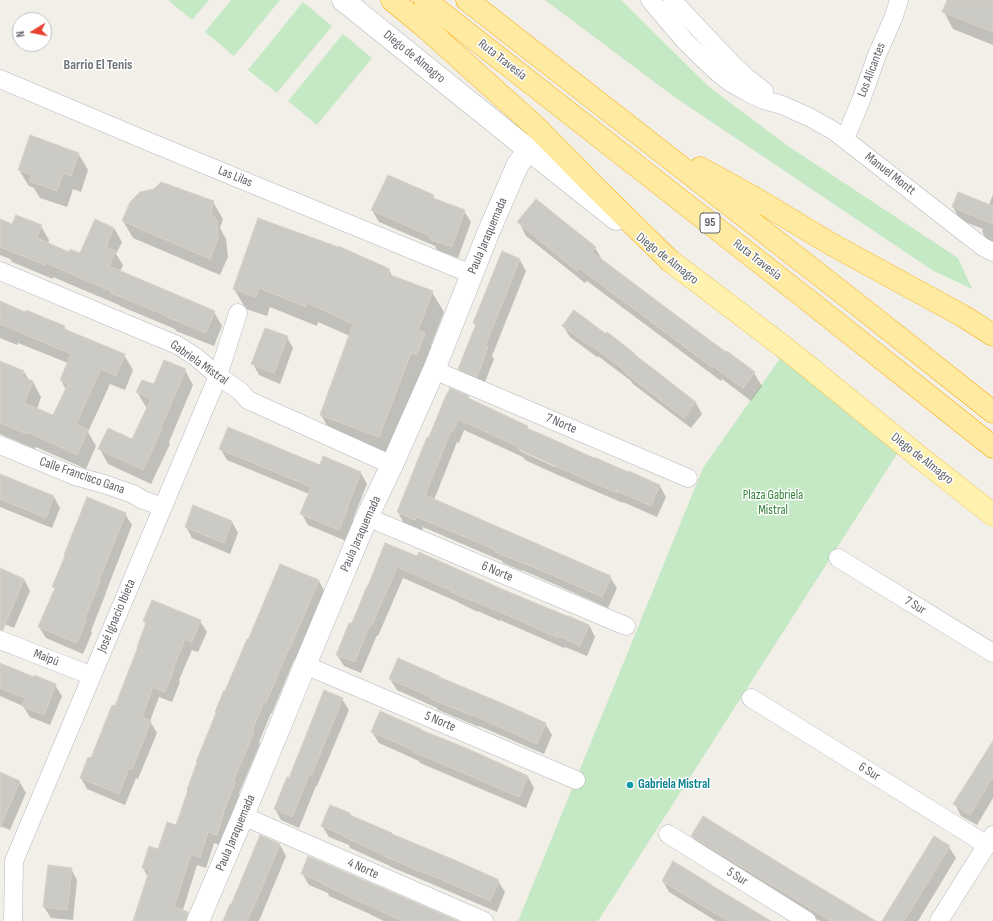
<!DOCTYPE html>
<html>
<head>
<meta charset="utf-8">
<style>
	body { margin:0 }
	#map { position:relative; width:993px; height:921px; overflow:hidden; background:#f1efe8; font-family:"Sofia Sans Condensed",sans-serif }
	canvas { display:block }
	.north { position:absolute; left:12px; top:12px; width:40px; height:40px; box-sizing:border-box; background:#fff; border:1px solid #bfc1c3; border-radius:50%; rotate:260deg; font-size:11px; font-weight:700; line-height:16px; text-align:center; color:#5f6368 }
	.north::after { content:''; display:block; margin:auto; width:14px; height:18px; background:#ea4335; clip-path:polygon(50% 0,100% 100%,50% 72%,0 100%) }
</style>
</head>
<body>
<div id="map">
<canvas width="993" height="921"></canvas>
<div class="north">N</div>
</div>
<script>
const context = document.querySelector('canvas').getContext('2d');
context.lineJoin = 'round';
function paint(path, color) { context.fillStyle = color; context.fill(path, 'evenodd'); }
const shape = rows => new Path2D(rows.map(r => 'M' + r).join(''));
function trace(path, color, width, dash) { context.strokeStyle = color; context.lineWidth = width; context.lineCap = dash ? 'butt' : 'round'; context.setLineDash(dash || []); context.stroke(path); }
function label(font, color, halo, rows, align = 'center') {
  context.font = font + ' "Sofia Sans Condensed",sans-serif'; context.lineWidth = 3; context.setLineDash([]); context.textBaseline = 'middle'; context.strokeStyle = halo; context.fillStyle = color; for (const [text, x, y, turn = 0] of rows) {
    context.save(); context.translate(x, y); context.rotate((+turn || 0) * Math.PI / 180); context.textAlign = isNaN(turn) ? turn : align; if (halo) context.strokeText(text, 0, 0); context.fillText(text, 0, 0); context.restore();
  }
}
paint(shape([
	[168,0,209,0,192,20],
	[231,0,280,0,234,56,205,32],
	[545,0,621,0,708,86,788,146,958,258,972,289,932,270,673,96],
	[303,2,332,26,277,93,248,70],
	[343,34,372,58,317,125,288,101],
	[781,357,899,451,598,921,518,921,703,468]
]), '#c5e8c5');
paint(shape([
	[948,0,993,0,993,45,953,29,944,12],
	[78,153,88,170,81,192,73,189,67,207,40,198,34,188,29,186,19,170],
	[993,194,993,246,989,244,982,231,983,229,960,220,953,207,989,205],
	[433,196,436,200,464,211,471,222,458,258,437,250,435,246,379,222,372,210],
	[213,202,223,219,220,228,226,239,228,257,220,275,133,238,123,221],
	[0,220,13,225,41,226,49,240,48,244,70,253,81,254,114,228,122,242,116,254,123,265,120,272,214,312,222,326,214,346,176,331,175,329,120,306,119,305,53,277,53,279,12,262,10,259,0,255],
	[519,222,595,248,603,261,726,354,754,373,762,386,751,401,722,379,721,381,587,281,585,283,526,236],
	[520,260,526,271,492,356,494,359,483,387,466,380,459,369,476,327,474,323],
	[389,270,393,277,432,292,444,312,431,345,436,354,391,456,332,434,321,415,350,336,318,322,317,326,270,307,267,316,246,309,234,289],
	[0,302,26,313,64,326,67,332,124,355,133,370,125,390,110,384,88,432,96,446,86,469,36,447,35,449,0,434,0,362,24,372,29,380,33,382,41,397,37,409,54,416,66,390,61,380,68,363,18,343,17,345,0,338],
	[563,326,635,357,696,403,702,414,691,428,633,384,631,381,598,356,597,357,570,337],
	[287,337,293,348,280,384,259,375,253,364],
	[185,370,193,385,169,442,170,444,151,484,108,464,100,449,132,441,148,408,146,407,137,392,154,386],
	[468,397,470,401,527,426,529,430,629,474,629,472,660,486,666,497,657,517,623,502,623,503,558,475,525,460,523,457,464,430,459,443,457,442,434,500,610,577,617,588,608,608,545,580,522,570,522,571,503,563,502,561,423,527,422,531,404,524,398,512,430,439],
	[520,449,556,466,555,467,520,451],
	[220,448,320,466,361,473,367,484,353,519,354,520,346,541,308,525,302,514,309,494,227,460],
	[0,474,3,476,54,497,60,508,52,528,0,507],
	[194,507,232,522,238,533,230,554,192,538,186,527],
	[125,514,132,525,106,592,106,593,91,631,92,633,83,654,46,638,39,627,55,589,54,587],
	[386,544,504,590,589,625,595,637,587,656,565,647,564,648,500,620,500,621,478,611,478,612,459,603,458,602,403,578,378,636,377,635,361,673,344,666,337,655,352,625,368,587],
	[0,570,24,579,30,591,14,628,0,622],
	[319,581,325,592,295,661,294,660,272,713,271,713,259,742,260,744,239,793,240,795,223,846,214,843,206,868,197,865,182,913,186,921,134,921,148,877,143,868,159,850,177,826,188,791,188,790,226,692,248,641],
	[144,621,200,621,207,632,198,652,192,650,179,680,180,682,172,702,159,697,150,721,157,733,138,779,136,778,125,805,87,789,81,778,91,759,116,707,146,625],
	[0,664,34,678,55,685,62,696,50,725,30,717,23,706,0,696],
	[439,678,545,723,552,735,544,754,479,726,479,727,438,710,437,708,397,690,390,679],
	[342,699,349,710,317,786,316,786,299,828,281,820,275,809,289,779],
	[421,731,466,749,528,777,534,788,526,808,420,763,419,761,379,743,372,732],
	[993,741,993,798,977,825,961,816,955,804],
	[0,773,19,781,26,793,10,830,0,826],
	[350,814,351,816,498,881,505,892,497,912,432,884,391,867,390,866,350,848,349,845,329,837,322,826],
	[692,836,874,921,820,921,699,847],
	[280,845,286,856,259,921,224,921],
	[949,847,956,858,918,921,883,921],
	[71,869,77,880,73,920,51,918,44,907],
	[302,873,455,921,384,921,371,915,370,914,329,896,328,893,309,885],
	[663,881,768,921,716,921,669,892]
]), '#0003');
const building = shape([
	[947,0,993,0,993,32,942,12,947,0],
	[30,135,79,153,71,176,63,173,57,191,29,181,32,175,18,170,30,135],
	[388,175,434,195,433,198,465,210,452,247,429,239,430,236,371,210,388,175],
	[161,182,214,201,211,212,217,221,218,239,210,259,122,221,130,202,140,192,154,189,161,182],
	[958,192,993,206,993,224,952,207,958,192],
	[536,199,596,247,592,252,669,310,726,352,727,351,755,372,743,388,714,367,713,368,579,268,577,271,517,222,536,199],
	[16,215,42,225,37,238,69,252,70,249,80,253,95,219,114,228,106,247,116,251,109,266,215,311,206,333,167,317,167,316,111,293,111,291,46,263,45,265,0,247,0,219,12,224,16,215],
	[258,218,338,247,338,246,390,269,388,274,433,291,418,330,425,333,417,355,411,353,379,437,320,415,353,324,307,303,306,307,259,288,256,297,233,289,258,218],
	[502,251,520,259,485,346,488,347,477,377,458,369,476,324,473,323,502,251],
	[0,301,25,312,26,310,65,326,64,329,125,354,116,376,101,369,76,424,88,430,77,455,28,432,27,434,0,423,0,361,24,371,22,377,33,381,24,403,53,415,68,384,60,380,71,354,0,324,0,301],
	[574,310,606,334,607,332,634,353,634,354,696,402,684,418,625,373,626,372,591,345,590,346,562,326,574,310],
	[265,328,288,336,274,373,251,364,265,328],
	[164,360,186,369,161,427,162,428,143,470,98,449,108,428,132,439,151,399,136,392,142,380,154,384,164,360],
	[450,388,469,396,468,398,528,426,527,428,559,442,594,458,594,457,628,472,629,471,660,485,651,506,617,491,617,493,551,464,518,449,519,447,458,419,453,432,451,431,425,495,611,576,602,597,538,569,515,560,495,552,496,550,417,517,415,520,397,512,427,437,429,437,447,393,448,393,450,388],
	[228,427,320,465,323,456,361,472,347,508,348,508,339,530,300,514,311,487,219,449,228,427],
	[0,474,54,496,46,518,0,499,0,474],
	[87,497,126,513,99,581,100,581,84,620,86,621,77,643,38,627,55,588,52,587,65,556,64,555,87,497],
	[193,505,232,521,224,543,185,527,193,505],
	[385,543,417,556,419,552,504,590,569,617,569,616,589,625,580,646,559,636,558,638,494,609,494,610,472,600,472,601,451,592,452,591,397,567,372,625,370,624,355,662,336,655,349,623,352,623,367,586,368,586,385,543],
	[280,564,319,580,289,650,288,650,266,703,264,702,252,731,254,732,233,782,235,783,223,813,224,813,217,835,208,832,200,857,191,854,174,907,188,912,186,921,133,921,149,871,142,868,149,846,158,849,167,822,176,825,188,790,187,790,197,762,196,762,216,713,215,712,224,690,225,691,247,639,248,640,280,564],
	[0,568,24,579,3,630,0,630,0,568],
	[152,600,201,620,192,642,185,639,173,669,174,670,165,692,153,687,142,717,151,721,132,769,129,768,119,794,80,778,88,757,91,758,112,705,115,706,138,647,137,647,146,623,143,621,152,600],
	[398,658,439,676,439,677,504,704,546,723,537,744,473,715,473,716,431,699,431,697,389,679,398,658],
	[0,663,34,677,34,675,56,684,44,715,22,706,25,698,0,688,0,663],
	[324,690,343,698,311,776,309,775,292,817,274,809,287,777,289,778,324,690],
	[380,711,421,729,421,730,466,748,528,776,519,797,433,760,413,752,413,750,371,732,380,711],
	[993,741,993,777,970,815,953,804,993,741],
	[0,772,20,781,0,828,0,772],
	[330,805,350,813,350,815,392,833,392,834,457,861,499,880,490,901,426,873,426,874,384,856,384,855,342,836,343,835,321,826,330,805],
	[703,816,799,875,876,921,831,921,788,895,691,836,703,816],
	[260,835,280,844,252,911,251,911,247,921,223,921,230,904,231,905,260,835],
	[934,836,950,846,904,921,882,921,934,836],
	[308,856,458,921,402,921,322,884,323,883,301,874,308,856],
	[673,861,712,885,711,885,771,921,728,921,701,905,662,881,673,861],
	[48,865,72,868,67,910,43,907,48,865]
]);
paint(building, '#cccac5');
trace(building, '#d6d1c6', 1);
const minor = shape([
	[650,0,684,40,700,56,717,72,731,83,747,92,764,100,782,105,811,118,834,131,983,247,993,252],
	[672,0,734,66,746,77,764,91],
	[0,79,152,143,471,274],
	[845,139,861,100,877,55,894,16,899,0],
	[0,271,177,345,196,357,218,376,240,391,248,400,392,465],
	[434,370,688,478],
	[0,445,75,476,104,484,133,494,143,500,163,507],
	[367,517,626,626],
	[838,558,993,653],
	[0,640,92,676],
	[305,665,576,780],
	[751,698,987,845],
	[243,816,484,921],
	[668,834,807,921],
	[13,921,14,861,218,376,238,313],
	[939,921,993,835]
]);
const tertiary = shape([
	[343,0,529,150,616,219],
	[198,921,243,816,305,665,367,517,392,465,434,370,489,231,518,164,529,150]
]);
const primary = shape([
	[669,260,789,351,907,447,993,515]
]);
const trunk = shape([
	[392,0,426,28,536,127,594,186,669,260],
	[425,0,804,297,993,447],
	[467,0,849,298,993,412],
	[700,168,753,197,831,244,963,316,993,335]
]);
trace(minor, '#b5b8bc', 19);
trace(tertiary, '#b5b8bc', 23);
trace(primary, '#f2c960', 23);
trace(trunk, '#f9ab00', 23);
trace(minor, '#fff', 18);
trace(tertiary, '#fff', 22);
trace(primary, '#fff2af', 22);
trace(trunk, '#feeaa1', 22);
for (const [x, y, r, color] of [
	[630,785,4,"#0f9aa8"]
]) { const dot = new Path2D(); dot.arc(x, y, r, 0, 2 * Math.PI); context.fillStyle = color; context.fill(dot); trace(dot, '#fff', 1.5); }
for (const [x, y, w] of [
	[710,223,20]
]) { const box = new Path2D(); box.roundRect(x - w / 2, y - 10, w, 20, 3); context.fillStyle = '#fff'; context.fill(box); trace(box, '#5f6368', 1); }
label('bold 12px', '#5f6368', null, [
	["95",710,223]
]);
label('13px', '#5f6368', '#fff', [
	["Diego de Almagro",414,57,39],
	["Ruta Travesía",502,60,38],
	["Los Alicantes",872,70,-69],
	["Manuel Montt",890,174,38],
	["Las Lilas",235,177,22],
	["Paula Jaraquemada",488,236,-67],
	["Diego de Almagro",667,259,38],
	["Ruta Travesía",757,260,38],
	["Gabriela Mistral",199,363,35],
	["7 Norte",561,424,23],
	["Diego de Almagro",922,459,38],
	["Calle Francisco Gana",82,476,19],
	["Paula Jaraquemada",361,534,-66],
	["6 Norte",497,572,23],
	["7 Sur",915,606,31],
	["José Ignacio Ibieta",117,616,-67],
	["Maipú",46,658,21],
	["5 Norte",440,722,23],
	["6 Sur",869,772,32],
	["Paula Jaraquemada",236,833,-67],
	["4 Norte",363,869,24],
	["5 Sur",737,877,32]
]);
label('13px', '#348238', '#fff', [
	["Plaza Gabriela",773,496],
	["Mistral",773,511]
]);
label('bold 13px', '#0d838f', '#fff', [
	["Gabriela Mistral",638,785]
], 'left');
label('bold 14px', '#70757a', '#fff', [
	["Barrio El Tenis",98,65]
]);
</script>
</body>
</html>
